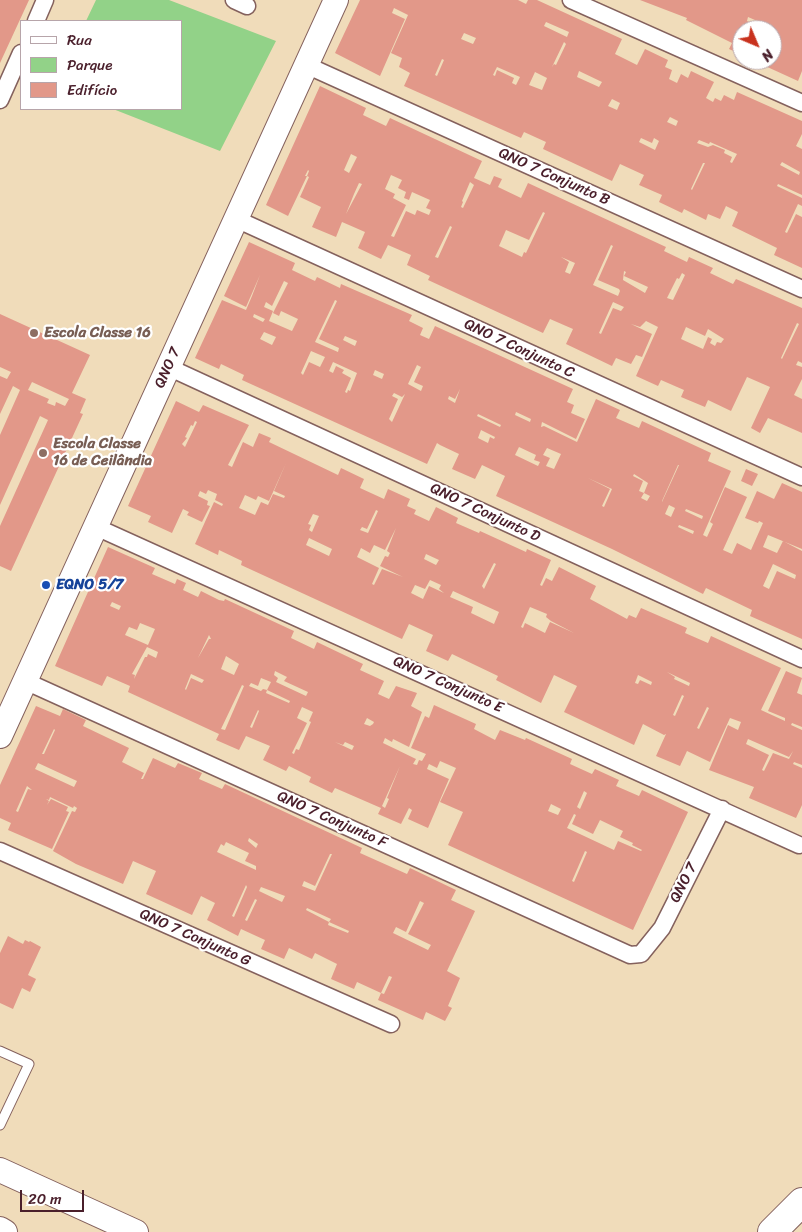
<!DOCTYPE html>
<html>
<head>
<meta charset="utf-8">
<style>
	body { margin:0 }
	#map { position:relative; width:802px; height:1232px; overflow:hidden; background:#f0dcba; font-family:Sriracha,sans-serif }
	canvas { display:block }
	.legend { position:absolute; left:20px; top:20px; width:162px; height:90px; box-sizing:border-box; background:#fff; border:1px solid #b7a5aa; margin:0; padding:6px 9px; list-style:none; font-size:15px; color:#4a1f2b }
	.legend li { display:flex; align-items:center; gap:10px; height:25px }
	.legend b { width:25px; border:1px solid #b7a5aa }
	.north { position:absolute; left:732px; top:20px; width:50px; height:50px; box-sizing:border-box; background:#fff; border:1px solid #b7a5aa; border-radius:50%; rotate:135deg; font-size:14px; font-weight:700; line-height:20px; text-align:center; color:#4a1f2b }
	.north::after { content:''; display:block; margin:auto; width:18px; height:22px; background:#c8321e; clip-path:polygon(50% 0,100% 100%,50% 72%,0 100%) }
	.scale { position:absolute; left:20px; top:1190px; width:64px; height:22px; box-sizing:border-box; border:2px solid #4a1f2b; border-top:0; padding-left:6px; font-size:15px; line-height:18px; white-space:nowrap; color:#4a1f2b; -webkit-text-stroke:4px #fff; paint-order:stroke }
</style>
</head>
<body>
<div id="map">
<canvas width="802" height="1232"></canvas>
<ul class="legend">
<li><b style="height:6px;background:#fff"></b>Rua</li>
<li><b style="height:14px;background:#92d288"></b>Parque</li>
<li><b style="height:14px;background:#e29889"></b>Edifício</li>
</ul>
<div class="north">N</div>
<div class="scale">20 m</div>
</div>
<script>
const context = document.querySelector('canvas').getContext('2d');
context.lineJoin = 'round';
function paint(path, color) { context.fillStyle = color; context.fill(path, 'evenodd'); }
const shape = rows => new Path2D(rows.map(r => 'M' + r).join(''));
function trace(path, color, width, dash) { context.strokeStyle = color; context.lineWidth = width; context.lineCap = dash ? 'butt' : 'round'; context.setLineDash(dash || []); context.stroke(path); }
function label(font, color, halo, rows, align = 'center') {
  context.font = font + ' Sriracha,sans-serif'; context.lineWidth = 4.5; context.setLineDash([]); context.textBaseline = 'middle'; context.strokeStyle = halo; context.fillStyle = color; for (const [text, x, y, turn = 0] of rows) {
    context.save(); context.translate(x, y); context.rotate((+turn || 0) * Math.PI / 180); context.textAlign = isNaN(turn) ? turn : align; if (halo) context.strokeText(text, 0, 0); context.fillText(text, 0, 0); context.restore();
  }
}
paint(shape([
	[96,0,169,0,276,41,220,151,113,109,181,109,181,21,86,21]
]), '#92d288');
paint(shape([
	[0,0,29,0,0,63],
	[360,0,518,0,526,4,528,0,537,0,622,39,615,54,637,65,645,49,668,60,665,67,672,70,669,79,677,83,681,74,688,78,691,71,714,82,706,98,713,102,715,98,721,101,724,95,734,100,737,92,802,121,802,134,796,146,802,149,802,195,778,184,777,186,802,198,802,206,798,204,785,232,787,233,796,214,802,217,802,268,774,255,777,248,732,226,738,212,726,206,720,219,708,214,706,220,684,209,682,213,659,202,662,195,639,185,644,175,620,164,612,181,543,149,546,142,524,132,521,138,404,86,410,73,399,67,402,58,391,53,408,15,394,8,392,13,405,19,380,76,335,53],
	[546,22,569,32,567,37,544,26],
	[464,33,476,38,473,44,461,39],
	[564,42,566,44,556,65,554,64,552,67],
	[442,59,444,60,437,76,435,75],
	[497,67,520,77,516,85,512,83,514,78,497,70,495,76,493,75],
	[579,71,602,82,599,87,577,77],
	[535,72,547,78,542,90,529,85],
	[612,99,620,103,617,110,608,106],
	[670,117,678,121,676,126,667,122],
	[641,138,652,143,654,138,659,141,655,150,639,142],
	[699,140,709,144,710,142,737,154,732,163,730,162,732,157,724,153,725,150,713,145,708,147,697,143],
	[782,162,800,172,799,175,780,165],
	[703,163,705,163,692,190,691,189],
	[640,0,802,0,802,71,798,81,752,60,772,60,772,30,742,30,742,55,729,49,732,43,686,20,687,18],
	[748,17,769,26,767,30,747,21],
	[320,86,366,108,363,115,386,126,390,118,482,161,474,178,490,185,494,176,502,179,498,187,521,198,528,183,666,247,664,251,687,262,689,257,713,268,710,273,733,284,736,279,802,308,802,363,798,361,796,365,802,367,802,379,794,395,802,399,802,433,768,418,760,433,751,428,770,387,747,377,731,411,708,400,705,407,681,397,684,390,661,380,658,386,636,376,658,327,646,321,640,327,631,324,652,334,642,357,636,355,631,364,616,358,612,366,566,344,573,329,550,319,543,333,428,280,430,276,407,265,411,255,388,245,381,259,358,248,365,232,349,225,342,222,336,237,312,227,321,207,300,197,309,177,307,176,309,171,308,170,305,176,307,176,288,216,266,205],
	[351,154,357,157,349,173,344,170],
	[391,175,402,180,398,188,406,192,404,198,409,200,412,192,430,200,426,208,431,210,429,215,417,210,415,215,406,211,394,237,391,236,406,205,393,198,395,194,385,189],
	[470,182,474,185,463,208,461,207,463,202,462,201],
	[359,183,362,184,346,214,354,194],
	[543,212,545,213,526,253,524,252,522,257,499,246,506,230,529,240],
	[450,226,452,227,438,258,435,257],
	[611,245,613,246,598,280,619,289,620,291,618,296,593,285],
	[561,257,575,263,570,274,565,272,569,262],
	[624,271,626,272,624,276,648,287,645,293,623,280],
	[682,273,685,275,673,300,667,298,677,278,679,279],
	[613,302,624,307,621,311,613,308,601,334,599,333],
	[797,323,799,324,782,359,781,358],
	[686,327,705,336,708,329,724,339,721,343,717,342,715,346,710,343,712,339,708,337,703,349,681,339],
	[249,242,295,263,292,270,315,281,317,277,340,288,341,284,412,315,409,321,423,328,420,335,429,339,435,326,573,389,567,402,574,405,571,413,585,419,576,439,542,422,541,427,544,426,577,442,596,399,620,410,616,418,639,428,642,421,711,453,708,461,731,471,703,535,707,537,713,524,710,522,725,487,747,497,723,550,732,554,737,543,751,550,763,523,759,521,758,523,745,518,757,491,774,499,782,483,802,492,802,549,768,535,763,547,777,553,783,541,802,551,802,639,750,616,752,610,706,588,703,594,612,549,496,496,505,476,482,465,475,479,452,469,459,454,440,445,437,443,427,464,242,380,244,375,221,364,219,369,195,358,222,300,246,310,252,296,260,275,246,307,224,296],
	[284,281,288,283,273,313,279,316,281,311,298,319,292,331,269,321,273,311,264,307,266,302,272,306],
	[335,300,337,301,319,339,339,348,338,352,315,342],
	[254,314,265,319,263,322,253,317],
	[264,332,276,337,272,345,260,339],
	[345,336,357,341,355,346,343,340],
	[311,351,325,357,320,367,309,362,303,375,301,373],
	[333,362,357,373,350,391,348,390,347,393,345,392,351,378,342,373,344,370,336,366,333,373,329,371],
	[417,365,421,367,414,382,423,386,421,391,408,384],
	[375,370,384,374,382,379,373,375],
	[460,389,455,403,448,399,449,396,455,399],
	[394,393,402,397,405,394,392,422,389,419,398,399,392,396],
	[516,412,531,419,530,422,515,415],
	[478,414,501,425,500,427,477,416],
	[481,430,495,437,494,439,490,437,488,443,478,438],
	[519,447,536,455,534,460,540,462,538,466,515,455],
	[547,448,561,454,554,469,546,466,550,458,543,455],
	[678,465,679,465,662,502,662,501],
	[634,474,648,483,644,493,650,496,647,501,641,498,644,493,639,491,643,481,633,476],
	[588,478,612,489,604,507,602,506,610,489],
	[669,505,675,508,671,517,665,514],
	[686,509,703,516,702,519,685,511],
	[679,525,694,531,693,534,678,527],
	[773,564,796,575,795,579,777,571,769,589,763,586],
	[0,314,90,355,72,393,86,399,80,413,83,414,11,571,0,566,0,526,48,420,40,416,0,505,0,435,20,390,13,386,0,414,0,376,7,379,11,372,0,367],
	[32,382,69,399,65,406,56,402,55,406,47,403,49,399,28,390],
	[176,401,199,412,203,405,249,425,228,465,232,467,243,442,253,447,259,433,271,438,269,442,338,475,341,468,364,479,360,488,384,499,388,489,410,499,407,506,416,510,414,514,429,521,436,507,458,518,456,523,479,533,480,531,526,552,527,549,551,560,540,585,542,586,546,578,552,581,559,567,596,586,590,599,627,619,629,615,636,618,641,608,687,628,685,633,708,643,711,636,781,668,761,710,785,721,785,718,768,711,786,671,802,678,797,693,802,695,802,727,792,723,791,725,802,730,802,765,794,762,793,764,802,768,802,805,796,818,749,798,754,787,709,770,728,725,738,730,741,722,730,718,710,762,687,751,680,766,656,756,666,734,664,735,643,724,634,745,564,712,577,686,554,675,541,703,496,680,498,676,452,654,448,661,426,651,433,635,409,624,402,639,241,565,242,561,219,550,218,555,195,544,214,502,222,506,223,504,215,500,217,494,208,490,206,494,200,491,198,496,208,501,207,505,210,506,202,522,187,515,189,512,183,509,172,533,148,522,151,516,128,506],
	[195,421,197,422,185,447,182,444,187,438,185,437,191,425,193,426],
	[286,463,274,491,285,496,284,498,273,494,268,505,261,502,255,515,239,508,245,495,256,500,258,496,269,501],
	[376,510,378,511,368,533,360,530,362,527,367,529],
	[313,514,319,516,312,532,309,530,311,525,308,524],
	[396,528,387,551,390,553,388,557,385,556,380,566,403,577,382,569,374,585,372,584,379,568,357,557,361,548,370,553,374,545,385,550],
	[309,538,332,549,329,556,306,545],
	[426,554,439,560,436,565,424,559],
	[494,563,496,564,484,589,482,586],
	[430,580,441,585,439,589,444,593,429,586,423,599,411,593,415,585,425,589],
	[453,591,499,612,494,624,471,613,473,607,450,597],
	[530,607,547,614,546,617,551,621,574,633,550,622,545,633,525,623,523,628,521,627],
	[667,672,690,683,689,686,674,679,675,677],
	[638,675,652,682,651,685,640,680,638,684,635,683],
	[682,695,684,696,675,716,673,715],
	[707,707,709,708,699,729,697,728],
	[748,739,789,757,793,751,789,759,773,753,764,771,762,770,769,755,746,744],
	[746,469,758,474,752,486,741,481],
	[108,547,155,568,152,574,175,584,177,579,186,583,183,590,198,597,201,591,219,600,224,601,225,599,294,631,291,638,314,649,317,642,363,664,360,670,384,681,378,694,389,699,396,686,417,693,411,706,422,712,409,747,393,739,392,742,385,738,383,743,416,759,413,764,417,765,419,760,422,761,426,754,411,748,425,716,429,718,434,705,476,724,474,729,495,740,500,730,525,740,526,738,572,759,570,764,592,774,595,769,619,780,616,786,639,796,642,790,688,812,633,930,448,845,463,812,440,802,456,768,440,761,437,768,429,764,427,769,449,779,428,828,408,819,412,810,409,808,401,824,378,814,381,808,335,788,332,793,309,782,311,777,289,766,286,771,263,760,270,746,246,736,239,750,216,740,219,734,128,692,130,686,107,676,102,686,55,666],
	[112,602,121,606,119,610,110,606],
	[140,623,155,629,148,645,125,635,129,627,137,630],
	[209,635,211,639,209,639,198,658],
	[147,647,158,652,156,658,148,654,147,657,145,657,134,679,135,675,132,674],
	[226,656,239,664,234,675,221,669],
	[275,671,287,677,284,681,308,692,306,696,276,682,278,678,274,675],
	[191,674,204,680,202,683,191,678,186,690,185,689],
	[261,678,271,682,267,690,290,701,289,703,266,693,267,690,263,689,261,691,249,686,251,683,258,686],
	[242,685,244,686,225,730,221,729],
	[302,707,313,712,309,721,311,722,299,750,296,749,294,754,292,753,307,723,297,718],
	[258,710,259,711,252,728,250,727],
	[367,718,374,722,373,724,370,726,364,724],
	[335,742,343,745,345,742,354,746,352,750],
	[400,766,387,798,389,799,385,808,382,806],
	[584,791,587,793,580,809,577,807],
	[551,804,561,809,558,815,548,811],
	[574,814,576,815,572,824,593,834,600,820,623,831,620,837,633,843,632,845,642,850,641,851,618,841,614,850,567,828],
	[585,851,587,852,574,882,572,881],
	[36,706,60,716,63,709,86,720,83,726,129,748,122,762,144,773,141,779,143,779,153,758,175,768,178,763,202,773,199,779,222,789,225,784,362,848,360,853,407,874,410,868,456,890,451,900,475,911,447,971,460,978,448,1006,452,1008,445,1021,426,1012,423,1020,378,1000,381,993,357,982,354,989,331,979,337,964,315,953,312,959,289,948,284,959,261,949,265,940,241,929,238,936,207,920,215,903,201,896,192,915,146,894,156,871,133,861,123,884,76,864,53,851,72,811,75,812,77,808,74,806,73,808,50,797,49,800,46,799,49,801,47,805,51,799,68,807,66,811,69,812,52,849,8,830,11,823,0,818,0,785],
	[54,729,55,730,44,754,42,754],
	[38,763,77,781,74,787,35,769],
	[27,786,32,790,28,789,18,812,16,811],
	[249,838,258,844,256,848,248,841],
	[226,842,249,853,245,861,256,866,256,870,217,852,221,844,224,846],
	[330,854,332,854,315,891,302,886,304,881,315,886],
	[246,885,247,887,234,917,232,916],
	[261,887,285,896,282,902,259,891],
	[255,899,257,900,247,921,245,920],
	[420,901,424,903,408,934,431,945,428,950,393,933,396,927,406,932],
	[307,908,331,919,329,922,306,910],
	[329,922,349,931,348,933,328,925],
	[389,976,392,977,384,994,381,993],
	[8,936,23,944,25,940,29,942,30,941,41,947,28,975,36,979,30,992,22,988,13,1009,0,1003,0,953]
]), '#e29889');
const service = shape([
	[0,1051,29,1064,0,1125]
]);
const minor = shape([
	[234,0,247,6],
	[571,0,802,103],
	[36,21,45,0],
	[306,65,802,289],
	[0,100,21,53],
	[236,219,802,477],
	[168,367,802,659],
	[96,527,799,845],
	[25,681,630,955,641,954,662,928,722,809],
	[0,851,391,1024]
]);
const secondary = shape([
	[0,736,336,0],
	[0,1170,136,1232],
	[0,1229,5,1232]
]);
const motorway = shape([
	[772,1232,802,1202]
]);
trace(service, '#84615d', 11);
trace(minor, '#84615d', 19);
trace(secondary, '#84615d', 26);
trace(motorway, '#84615d', 30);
trace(service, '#fff', 9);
trace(minor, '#fff', 16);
trace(secondary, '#fff', 24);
trace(motorway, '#fff', 28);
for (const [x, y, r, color] of [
	[34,333,5,"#8d6e63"],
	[43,453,5,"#8d6e63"],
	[46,585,5,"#1a4fb4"]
]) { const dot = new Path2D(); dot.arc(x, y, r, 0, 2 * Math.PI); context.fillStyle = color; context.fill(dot); trace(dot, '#fff', 2); }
label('15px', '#4a1f2b', '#fff', [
	["QNO 7 Conjunto B",554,177,24],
	["QNO 7 Conjunto C",519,349,25],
	["QNO 7",168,368,-66],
	["QNO 7 Conjunto D",485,513,25],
	["QNO 7 Conjunto E",448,685,24],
	["QNO 7 Conjunto F",332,820,24],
	["QNO 7",684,883,-63],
	["QNO 7 Conjunto G",195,938,24]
]);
label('bold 15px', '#785e54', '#fff', [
	["Escola Classe 16",44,333],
	["Escola Classe",53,444],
	["16 de Ceilândia",53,461]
], 'left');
label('bold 15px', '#164399', '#fff', [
	["EQNO 5/7",56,585]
], 'left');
</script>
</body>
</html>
